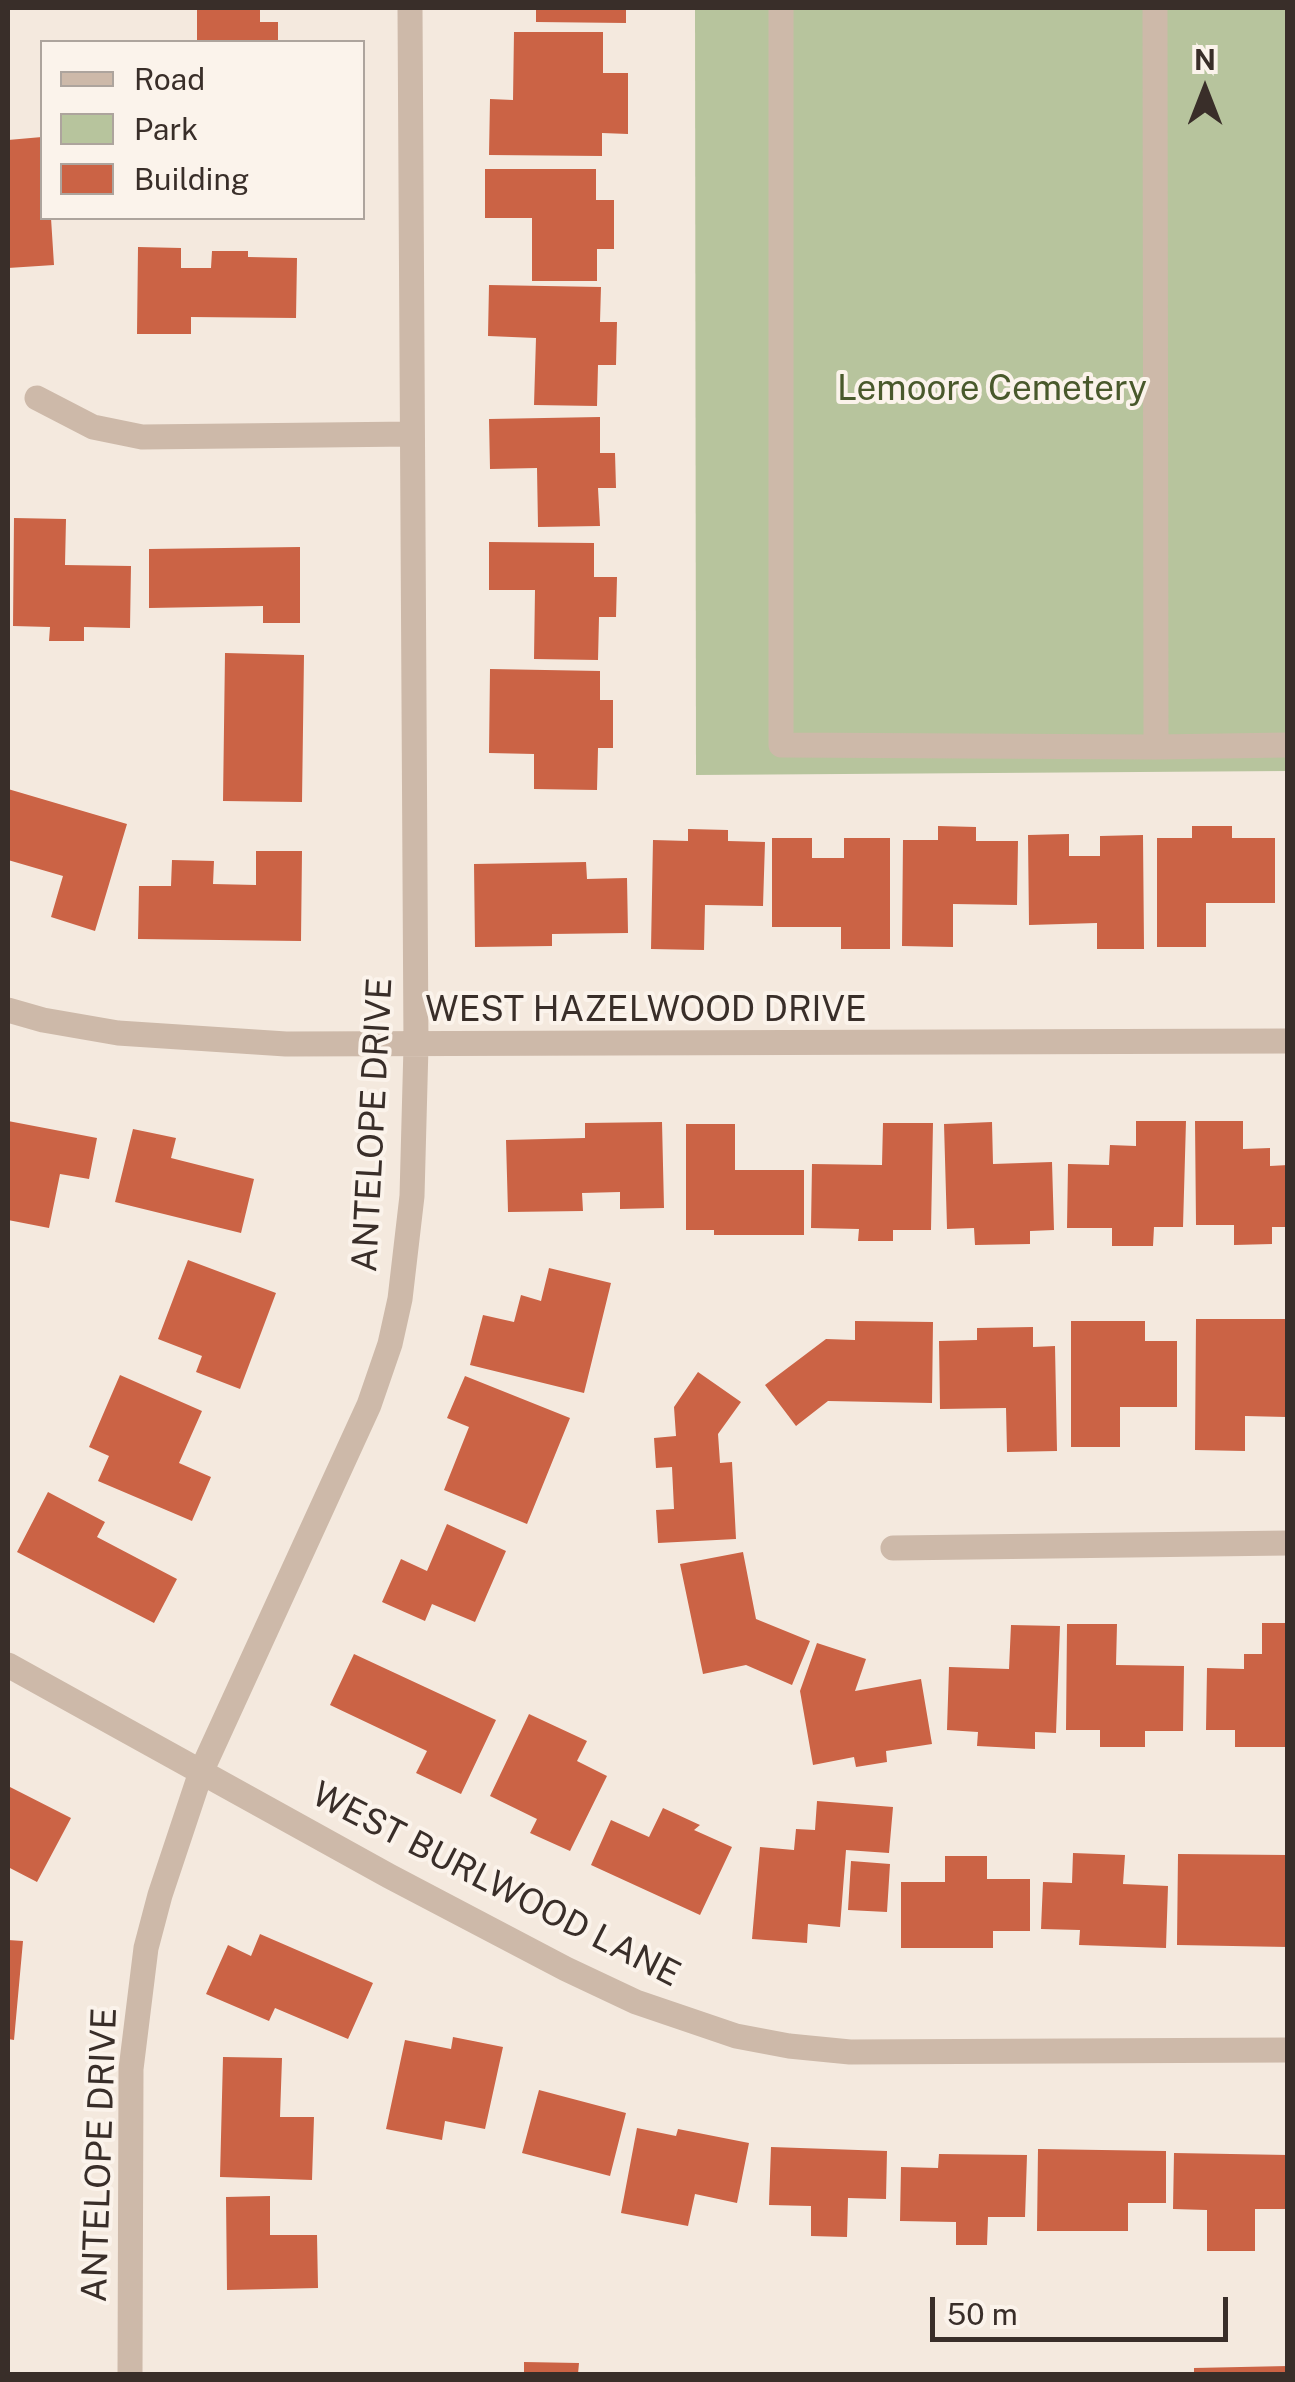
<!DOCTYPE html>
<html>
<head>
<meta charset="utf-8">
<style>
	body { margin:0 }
	#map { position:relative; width:1295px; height:2382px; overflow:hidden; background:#f4e9de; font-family:"Public Sans",sans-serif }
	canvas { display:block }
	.frame { position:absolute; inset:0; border:10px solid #392e29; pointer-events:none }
	.legend { position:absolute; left:40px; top:40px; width:325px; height:180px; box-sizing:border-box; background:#fbf3eb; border:2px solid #ada49d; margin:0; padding:12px 18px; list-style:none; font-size:30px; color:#392e29 }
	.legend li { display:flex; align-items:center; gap:20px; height:50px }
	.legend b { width:50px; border:2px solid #ada49d }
	.north { position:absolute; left:1155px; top:40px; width:100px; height:100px; -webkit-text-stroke:8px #fbf3eb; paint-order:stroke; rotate:0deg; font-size:28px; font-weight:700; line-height:40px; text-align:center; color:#392e29 }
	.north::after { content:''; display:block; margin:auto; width:35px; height:45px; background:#392e29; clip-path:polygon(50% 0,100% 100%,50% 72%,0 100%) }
	.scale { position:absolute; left:930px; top:2297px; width:298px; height:45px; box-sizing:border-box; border:5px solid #392e29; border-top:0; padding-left:12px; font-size:30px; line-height:35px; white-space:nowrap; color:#392e29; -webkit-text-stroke:8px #fbf3eb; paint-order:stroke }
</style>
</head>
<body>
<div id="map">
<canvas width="1295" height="2382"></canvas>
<div class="frame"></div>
<ul class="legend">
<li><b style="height:12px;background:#cdb9a9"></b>Road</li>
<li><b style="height:28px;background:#b7c49d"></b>Park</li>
<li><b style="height:28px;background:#cb6345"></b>Building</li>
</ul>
<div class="north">N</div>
<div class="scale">50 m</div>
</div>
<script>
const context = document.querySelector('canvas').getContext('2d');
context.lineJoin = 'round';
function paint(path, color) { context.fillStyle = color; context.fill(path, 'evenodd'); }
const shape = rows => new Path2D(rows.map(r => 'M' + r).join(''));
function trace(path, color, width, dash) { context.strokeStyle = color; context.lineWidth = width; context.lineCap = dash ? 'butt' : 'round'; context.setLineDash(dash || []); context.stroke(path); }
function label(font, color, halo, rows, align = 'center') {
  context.font = font + ' "Public Sans",sans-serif'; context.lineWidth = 8; context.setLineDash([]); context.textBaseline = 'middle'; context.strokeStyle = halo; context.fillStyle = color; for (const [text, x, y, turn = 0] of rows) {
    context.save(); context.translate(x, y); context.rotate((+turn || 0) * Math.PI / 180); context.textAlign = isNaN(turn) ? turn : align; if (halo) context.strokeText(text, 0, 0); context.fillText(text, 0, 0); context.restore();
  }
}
paint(shape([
	[695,8,1287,8,1287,771,696,775]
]), '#b7c49d');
paint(shape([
	[197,8,260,8,260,22,278,22,278,42,197,42],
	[536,8,626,8,626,23,536,22],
	[514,32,603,32,603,73,628,73,628,134,602,133,602,156,489,155,490,99,513,100],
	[42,137,42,218,51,218,54,265,8,268,8,140],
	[485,169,596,169,596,200,614,200,614,249,597,249,597,281,532,281,532,218,485,218],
	[138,247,181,248,181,268,211,268,212,251,248,251,248,257,297,258,296,318,191,317,191,334,137,334],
	[489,285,601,287,600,322,617,322,616,365,598,365,597,406,534,405,536,338,488,336],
	[600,417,600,453,615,453,616,488,598,488,600,526,538,527,537,468,490,469,489,419],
	[14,518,66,519,65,565,131,566,130,628,84,627,84,641,49,641,50,627,13,626],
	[489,542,594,543,594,577,617,577,616,617,599,617,598,660,534,659,535,590,489,590],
	[300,547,300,623,263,623,263,606,149,608,149,549],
	[225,653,304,655,302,802,223,801],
	[490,669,600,671,600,700,613,700,613,748,598,748,597,790,534,789,534,754,489,753],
	[8,789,127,824,95,931,51,917,63,876,8,860],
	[938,826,976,827,976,841,1018,841,1017,905,953,904,953,947,902,946,903,840,938,840],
	[1192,826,1232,826,1232,838,1275,838,1275,903,1206,903,1206,947,1157,947,1157,838,1192,838],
	[688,829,728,830,728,841,765,842,763,906,705,905,704,950,651,949,653,840,688,841],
	[1069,834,1069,856,1100,856,1100,836,1143,835,1144,949,1097,949,1097,923,1029,925,1028,835],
	[772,838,812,838,812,858,844,858,844,838,890,838,890,949,841,949,841,927,772,927],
	[256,851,302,851,301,941,138,939,139,886,171,886,172,860,214,861,213,884,256,885],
	[586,862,587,879,627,878,628,933,552,934,552,946,475,947,474,864],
	[8,1121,97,1138,89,1179,60,1174,49,1228,8,1220],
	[1136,1121,1186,1121,1183,1227,1154,1227,1153,1246,1112,1246,1112,1228,1067,1228,1068,1164,1109,1165,1110,1145,1136,1146],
	[1195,1121,1243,1121,1243,1149,1270,1148,1270,1166,1288,1165,1288,1227,1272,1227,1272,1244,1234,1245,1234,1225,1196,1225],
	[662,1122,664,1208,620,1209,620,1192,582,1193,583,1211,508,1212,506,1140,585,1138,585,1123],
	[992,1122,993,1164,1052,1162,1054,1230,1030,1231,1030,1244,975,1245,974,1228,947,1229,944,1124],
	[883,1123,933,1123,931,1230,893,1230,893,1241,858,1241,859,1229,811,1228,812,1164,882,1165],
	[686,1124,735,1124,735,1170,804,1170,804,1235,714,1235,714,1230,686,1230],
	[133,1129,176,1138,171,1158,254,1179,241,1233,115,1202],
	[188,1260,276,1293,240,1389,196,1372,202,1356,158,1339],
	[549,1268,611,1283,584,1393,470,1365,483,1315,514,1322,521,1295,541,1301],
	[1196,1319,1288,1319,1286,1417,1245,1416,1245,1451,1195,1450],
	[855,1321,933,1322,932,1403,828,1401,796,1426,765,1385,826,1339,855,1340],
	[1071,1321,1145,1321,1145,1341,1177,1341,1177,1407,1120,1407,1120,1447,1071,1447],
	[1033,1327,1033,1347,1055,1346,1057,1451,1007,1452,1006,1408,940,1409,939,1341,977,1340,977,1328],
	[698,1372,741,1402,718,1434,720,1463,732,1462,736,1539,658,1543,656,1510,674,1509,672,1467,656,1468,654,1438,676,1436,674,1407],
	[120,1375,202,1411,179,1463,211,1477,192,1521,98,1481,109,1456,89,1447],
	[465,1376,570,1418,527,1524,444,1490,469,1427,447,1418],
	[48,1492,105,1522,97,1537,177,1579,154,1623,17,1552],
	[447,1524,506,1551,475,1622,432,1604,425,1621,382,1602,401,1559,427,1571],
	[743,1552,756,1619,810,1641,792,1685,746,1665,703,1674,680,1564],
	[1262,1623,1288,1623,1286,1747,1235,1747,1235,1730,1206,1730,1207,1668,1244,1669,1244,1654,1262,1654],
	[1067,1624,1117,1624,1116,1665,1184,1666,1183,1731,1145,1731,1145,1747,1100,1747,1100,1730,1066,1730],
	[1011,1625,1060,1626,1056,1733,1035,1732,1035,1749,977,1746,978,1732,947,1730,949,1667,1009,1669],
	[817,1643,866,1659,855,1691,921,1679,932,1744,886,1751,887,1762,856,1767,854,1757,813,1765,800,1691],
	[354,1654,496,1720,461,1794,416,1773,427,1751,330,1705],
	[529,1714,587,1741,577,1761,607,1776,570,1851,530,1833,537,1819,490,1796],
	[8,1786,71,1818,37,1882,8,1867],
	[817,1801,893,1807,889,1853,846,1850,840,1927,808,1924,807,1943,752,1939,760,1847,794,1850,796,1829,815,1830],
	[663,1808,700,1825,694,1830,732,1847,700,1915,591,1865,611,1820,649,1837],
	[1073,1853,1125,1855,1123,1884,1168,1886,1166,1948,1079,1945,1080,1930,1041,1929,1043,1882,1072,1883],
	[1178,1854,1287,1855,1288,1947,1177,1945],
	[945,1856,987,1856,987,1879,1030,1879,1030,1931,993,1931,993,1948,901,1948,901,1882,945,1882],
	[851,1861,890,1864,887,1912,848,1910],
	[260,1934,373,1983,348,2039,275,2008,269,2021,206,1994,228,1945,251,1956],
	[8,1940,23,1941,14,2040,8,2039],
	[453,2037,503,2047,485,2129,445,2121,442,2140,386,2129,405,2040,451,2049],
	[223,2057,282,2058,280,2117,314,2117,312,2180,220,2177],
	[539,2090,626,2113,610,2176,522,2153],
	[637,2128,676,2136,678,2129,749,2143,737,2203,695,2194,688,2226,621,2213],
	[771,2147,887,2151,886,2199,848,2198,847,2237,811,2236,811,2206,769,2205],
	[1038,2149,1166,2151,1166,2203,1128,2203,1128,2231,1037,2231],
	[1174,2153,1288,2155,1287,2209,1255,2209,1255,2251,1207,2251,1207,2210,1173,2209],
	[939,2154,1027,2155,1025,2217,988,2217,987,2245,956,2245,956,2222,900,2221,901,2167,938,2168],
	[270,2196,270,2235,317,2235,318,2288,227,2290,226,2197],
	[524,2362,579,2363,578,2374,524,2374],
	[1288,2366,1288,2374,1194,2374,1194,2368]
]), '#cb6345');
trace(shape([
	[781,8,781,745,1156,747],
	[1155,8,1156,747,1288,745],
	[37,398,93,427,142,437,412,434],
	[8,1010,43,1020,118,1033,286,1044,1288,1041],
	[893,1548,1288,1543],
	[8,1665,389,1876,566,1969,636,2002,736,2036,789,2046,850,2052,1288,2050],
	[130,2374,131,2069,146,1948,160,1895,201,1772,369,1405,390,1344,400,1299,412,1196,416,1046,410,8]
]), '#cdb9a9', 25);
label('35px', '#49592c', '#fbf3eb', [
	["Lemoore Cemetery",992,389]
]);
label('35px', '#392e29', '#fbf3eb', [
	["WEST HAZELWOOD DRIVE",646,1010],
	["ANTELOPE DRIVE",373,1125,-87],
	["WEST BURLWOOD LANE",496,1885,27],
	["ANTELOPE DRIVE",100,2155,-88]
]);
</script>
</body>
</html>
